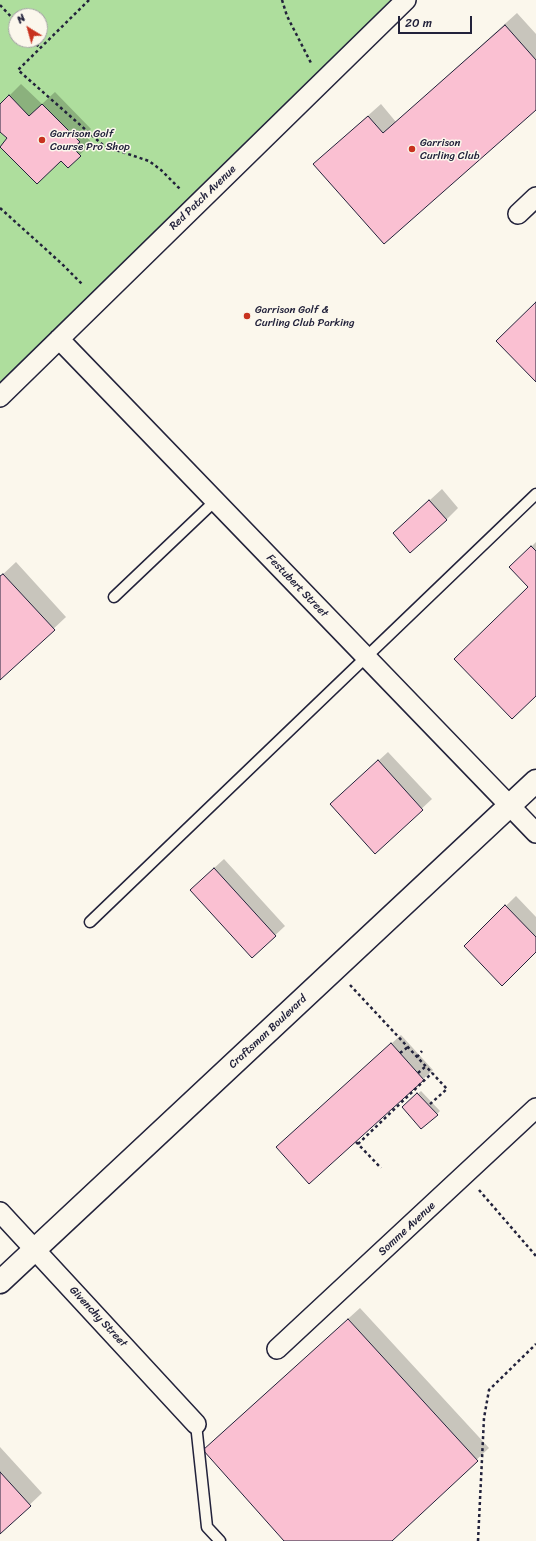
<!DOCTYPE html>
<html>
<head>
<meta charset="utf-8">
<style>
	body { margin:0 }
	#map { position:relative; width:536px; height:1541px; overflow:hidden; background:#fbf7ec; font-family:Sriracha,sans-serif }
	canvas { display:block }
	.north { position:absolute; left:8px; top:8px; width:40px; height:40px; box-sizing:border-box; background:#fbf7ec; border:1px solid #a4a2a5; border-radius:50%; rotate:323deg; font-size:11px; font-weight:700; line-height:16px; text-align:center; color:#22223b }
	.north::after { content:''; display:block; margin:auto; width:14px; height:18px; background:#c8321e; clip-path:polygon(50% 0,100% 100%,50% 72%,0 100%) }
	.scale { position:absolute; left:398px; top:16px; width:74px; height:18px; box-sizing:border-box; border:2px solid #22223b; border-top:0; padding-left:5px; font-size:12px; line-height:14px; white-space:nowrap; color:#22223b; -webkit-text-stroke:3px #fbf7ec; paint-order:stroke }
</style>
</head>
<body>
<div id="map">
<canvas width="536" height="1541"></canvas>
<div class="north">N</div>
<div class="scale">20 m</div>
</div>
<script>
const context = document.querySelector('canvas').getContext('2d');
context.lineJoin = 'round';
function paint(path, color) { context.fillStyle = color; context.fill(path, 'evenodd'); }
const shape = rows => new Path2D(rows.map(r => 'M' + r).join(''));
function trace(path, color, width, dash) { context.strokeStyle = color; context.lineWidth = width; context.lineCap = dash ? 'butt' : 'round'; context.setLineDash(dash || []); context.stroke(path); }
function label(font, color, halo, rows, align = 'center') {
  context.font = font + ' Sriracha,sans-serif'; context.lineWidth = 3; context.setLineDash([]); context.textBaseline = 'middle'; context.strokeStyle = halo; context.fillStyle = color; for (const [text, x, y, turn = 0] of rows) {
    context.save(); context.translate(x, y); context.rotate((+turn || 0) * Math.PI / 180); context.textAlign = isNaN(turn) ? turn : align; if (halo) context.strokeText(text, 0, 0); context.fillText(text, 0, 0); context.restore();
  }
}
paint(shape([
	[0,0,413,0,0,382],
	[16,16,40,16,40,40,16,40]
]), '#aede9d');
paint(shape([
	[517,13,536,34,536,109,327,152,381,104,396,122],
	[21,84,42,104,55,92,91,129,85,135,92,143,68,166,61,159,8,138,0,130,0,105],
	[442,489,458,508,446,520,394,533],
	[536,542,536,695,530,587,510,568],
	[16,562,66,617,0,679,0,577],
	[388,752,432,799,375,852,341,795],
	[224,859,285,926,252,957,201,880],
	[516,896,536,917,536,951,465,946],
	[401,1035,433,1070,309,1183,287,1137],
	[421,1091,440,1111,437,1114,404,1107],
	[360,1308,489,1448,390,1541,286,1541,216,1438],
	[0,1447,42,1493,0,1533]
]), '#0003');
const building = shape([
	[505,25,536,60,536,110,384,244,313,164,368,116,383,133,505,25],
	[9,95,29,116,42,104,80,142,73,148,81,156,68,168,61,161,37,184,0,147,7,138,0,132,0,104,9,95],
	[536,302,536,382,496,341,536,302],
	[429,500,447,520,410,553,393,533,429,500],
	[531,546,536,551,536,696,512,719,454,659,528,587,509,567,531,546],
	[3,574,55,630,0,680,0,576,3,574],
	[378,760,423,810,375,854,330,804,378,760],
	[214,868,276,936,252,958,190,890,214,868],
	[505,905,536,937,536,952,502,986,464,946,505,905],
	[391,1043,424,1080,309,1184,276,1147,391,1043],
	[417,1093,438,1115,421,1129,402,1107,417,1093],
	[348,1319,478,1461,392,1541,284,1541,203,1450,348,1319],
	[0,1472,31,1506,0,1534,0,1472]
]);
paint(building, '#fac0d2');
trace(building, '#22223b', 1);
const service = shape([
	[114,597,215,501],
	[90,922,536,494],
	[196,1424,207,1527,220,1541]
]);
const minor = shape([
	[518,214,536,197],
	[59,339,536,833],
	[0,397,406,0],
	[0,1212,196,1424],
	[277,1349,536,1108]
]);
const tertiary = shape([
	[0,1282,536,781]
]);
trace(service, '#22223b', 13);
trace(minor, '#22223b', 22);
trace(tertiary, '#22223b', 25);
trace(shape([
	[89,0,18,70,104,146,149,161,161,170,181,190],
	[282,0,287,16,311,63],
	[0,5,16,22],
	[32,40,40,48],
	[0,208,61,263,83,285],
	[350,985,447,1089,429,1105],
	[400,1053,408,1047],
	[417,1057,422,1051],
	[418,1073,426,1066],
	[356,1142,381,1168],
	[358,1144,432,1073],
	[479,1190,536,1256],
	[478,1541,484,1418,489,1390,536,1344]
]), '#22223b', 2.5, [3, 3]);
trace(service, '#fbf7ec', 10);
trace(minor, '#fbf7ec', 19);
trace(tertiary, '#fbf7ec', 22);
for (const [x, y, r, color] of [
	[42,140,4,"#c8321e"],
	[412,149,4,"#c8321e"],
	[247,316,4,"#c8321e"]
]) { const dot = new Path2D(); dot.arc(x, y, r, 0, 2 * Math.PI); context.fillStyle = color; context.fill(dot); trace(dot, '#fbf7ec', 1.5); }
label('11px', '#22223b', '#fbf7ec', [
	["Garrison Golf",50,134],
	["Course Pro Shop",50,147],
	["Garrison",420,143],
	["Curling Club",420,156],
	["Garrison Golf &",255,310],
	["Curling Club Parking",255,323]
], 'left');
label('11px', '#22223b', '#fbf7ec', [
	["Red Patch Avenue",203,198,-44],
	["Festubert Street",297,586,46],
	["Craftsman Boulevard",268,1032,-43],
	["Somme Avenue",407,1229,-43],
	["Givenchy Street",98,1317,47]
]);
</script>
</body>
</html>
